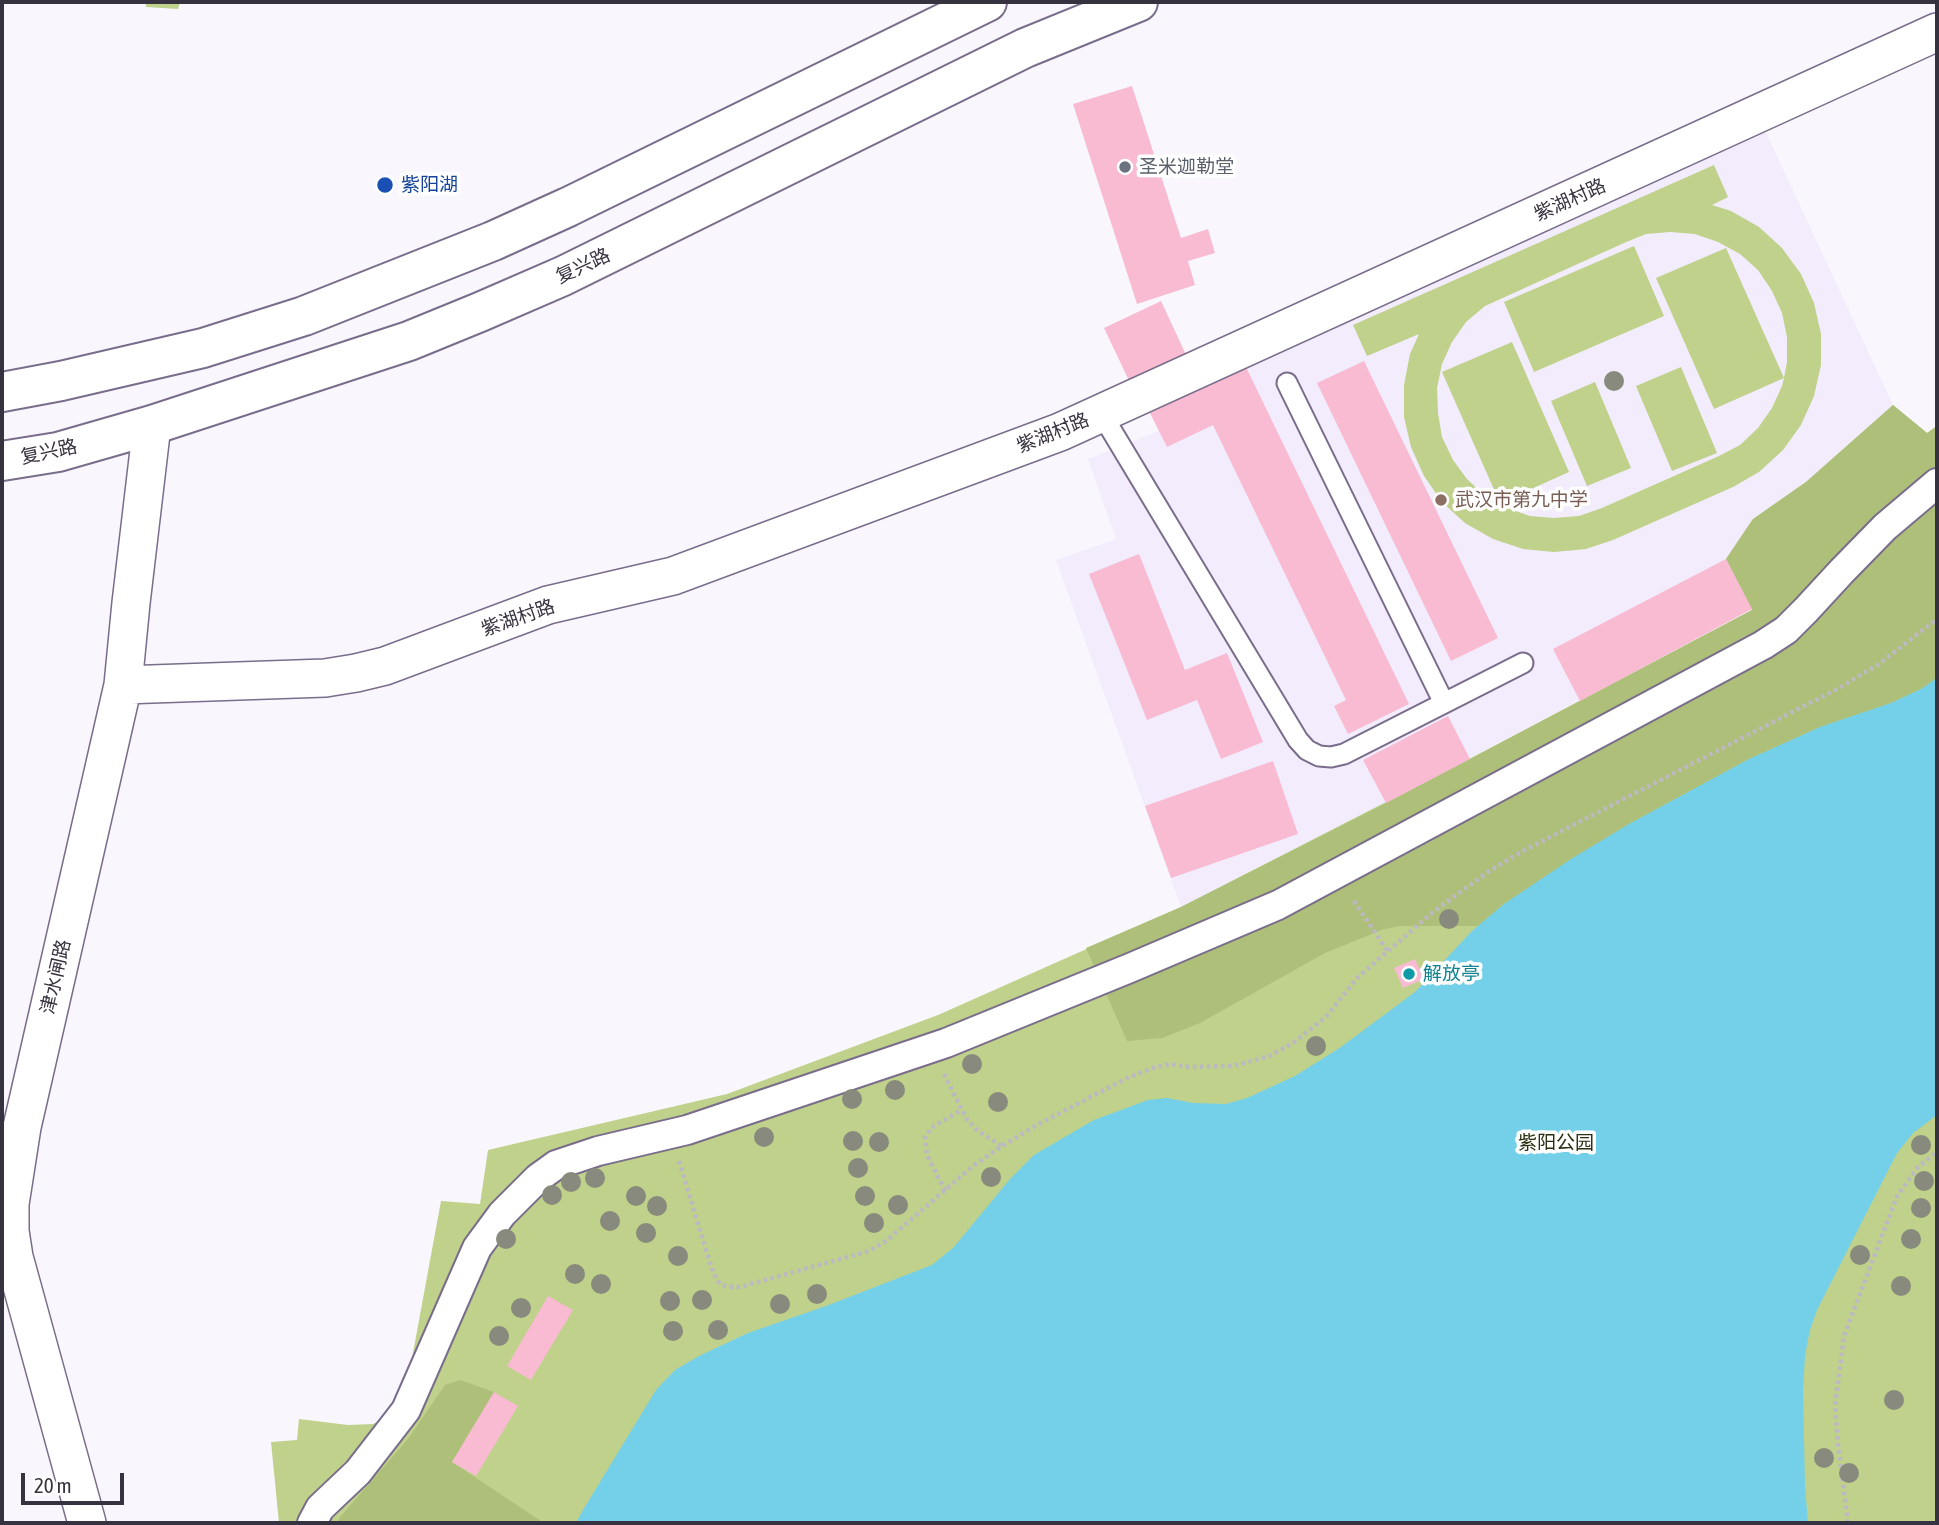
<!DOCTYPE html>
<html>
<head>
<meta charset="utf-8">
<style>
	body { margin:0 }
	#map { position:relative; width:1939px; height:1525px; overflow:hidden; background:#f9f7fd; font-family:"Asap Condensed",sans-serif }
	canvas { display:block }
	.frame { position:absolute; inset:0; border:4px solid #37323f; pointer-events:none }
	.scale { position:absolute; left:21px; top:1473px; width:103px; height:32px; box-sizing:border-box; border:4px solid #37323f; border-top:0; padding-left:9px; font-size:21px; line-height:24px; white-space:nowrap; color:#37323f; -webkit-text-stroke:5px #fff; paint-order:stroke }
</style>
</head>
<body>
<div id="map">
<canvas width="1939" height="1525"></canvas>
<div class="frame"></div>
<div class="scale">20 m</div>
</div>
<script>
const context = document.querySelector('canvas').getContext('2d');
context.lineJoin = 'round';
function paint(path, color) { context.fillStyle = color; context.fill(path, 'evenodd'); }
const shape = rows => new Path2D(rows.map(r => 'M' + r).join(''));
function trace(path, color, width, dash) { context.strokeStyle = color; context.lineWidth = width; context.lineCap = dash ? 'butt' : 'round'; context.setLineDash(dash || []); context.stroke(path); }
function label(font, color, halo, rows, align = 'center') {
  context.font = font + ' "Asap Condensed","Noto Sans SC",sans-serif'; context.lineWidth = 7; context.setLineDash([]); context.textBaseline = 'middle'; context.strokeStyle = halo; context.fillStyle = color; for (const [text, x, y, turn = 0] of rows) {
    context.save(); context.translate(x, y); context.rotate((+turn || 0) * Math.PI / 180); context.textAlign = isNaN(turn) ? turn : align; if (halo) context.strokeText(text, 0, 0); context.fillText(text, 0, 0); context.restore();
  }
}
paint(shape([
	[1763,126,1893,405,1806,482,1752,519,1752,609,1386,803,1181,907,1056,560,1116,539,1088,459,1159,431,1150,413]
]), '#f2ecfd');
paint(shape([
	[146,2,180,2,178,9,146,7],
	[1714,165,1728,197,1712,205,1731,211,1759,227,1782,248,1801,274,1814,303,1821,334,1821,365,1814,396,1801,425,1783,450,1759,472,1733,487,1613,540,1586,549,1554,552,1523,549,1493,539,1465,523,1442,502,1424,476,1411,447,1404,417,1404,385,1410,354,1419,334,1367,356,1353,325],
	[1670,232,1695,234,1718,242,1740,254,1758,270,1772,291,1782,313,1787,337,1787,362,1784,378,1726,248,1656,278,1714,409,1784,378,1782,386,1772,408,1758,428,1740,445,1719,456,1602,508,1579,516,1554,518,1530,516,1507,508,1485,496,1467,479,1453,460,1442,437,1438,413,1437,388,1442,364,1452,342,1466,322,1485,306,1624,243,1646,234],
	[1634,246,1664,316,1534,372,1504,302],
	[1512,342,1569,472,1500,503,1442,372],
	[1681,367,1717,453,1672,471,1636,386],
	[1595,382,1631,468,1587,486,1551,401],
	[1893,405,1927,433,1937,426,1937,1523,279,1523,271,1442,297,1440,299,1419,348,1425,373,1424,385,1418,393,1408,410,1369,441,1201,480,1204,488,1150,727,1094,938,1015,1181,907,1470,759,1752,610,1726,559,1753,519,1806,482]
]), '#bfd18b');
paint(shape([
	[1893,405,1927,433,1937,426,1937,678,1921,689,1891,703,1820,727,1749,759,1629,824,1504,904,1478,926,1400,926,1384,929,1325,953,1200,1023,1162,1038,1127,1041,1086,948,1181,907,1386,803,1752,610,1726,559,1753,519,1806,482],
	[460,1380,494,1392,452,1462,544,1523,337,1523,341,1516,408,1439,445,1385]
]), '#aebf7a');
paint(shape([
	[1937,678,1937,1115,1913,1133,1897,1153,1817,1310,1810,1330,1805,1355,1803,1392,1805,1486,1808,1523,576,1523,583,1510,656,1390,675,1370,699,1356,748,1333,826,1306,932,1265,954,1247,1010,1179,1034,1155,1094,1120,1148,1100,1167,1098,1193,1103,1226,1104,1247,1098,1295,1076,1341,1047,1415,992,1472,931,1504,904,1571,859,1629,824,1749,759,1820,727,1891,703,1921,689]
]), '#74d0e9');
paint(shape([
	[1132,86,1181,238,1208,229,1215,253,1188,261,1195,285,1137,304,1073,104],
	[1161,301,1188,359,1131,385,1104,328],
	[1364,361,1498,638,1451,661,1317,383],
	[1246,367,1409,704,1348,734,1334,706,1346,700,1213,425,1167,447,1150,413],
	[1139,554,1185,670,1227,653,1263,742,1221,759,1197,700,1147,720,1089,574],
	[1726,559,1752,609,1580,701,1553,649],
	[1448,716,1470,759,1386,803,1363,760],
	[1273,761,1298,834,1171,878,1145,806],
	[1415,959,1424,979,1403,988,1394,968],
	[548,1296,573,1310,531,1380,507,1366],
	[494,1392,518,1406,476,1476,452,1462]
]), '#f8bbd2');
const service = shape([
	[1287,383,1444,703],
	[1101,413,1298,740,1307,750,1319,756,1331,757,1344,754,1523,663]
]);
const pedestrian = shape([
	[312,1523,320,1508,358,1472,406,1410,477,1248,502,1214,538,1178,556,1165,598,1151,687,1130,946,1043,1130,968,1278,905,1763,645,1786,630,1806,610,1842,571,1885,527,1937,483]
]);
const minor = shape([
	[123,685,325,678,356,673,385,666,548,605,673,576,1060,432,1937,32],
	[87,1523,14,1257,10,1231,10,1204,22,1127,123,685,131,603,152,425]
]);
const primary = shape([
	[2,392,61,381,203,348,304,316,493,241,568,207,987,2],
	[2,461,58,452,152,425,409,341,480,312,563,276,1025,48,1138,2]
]);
trace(service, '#796d8b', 23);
trace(pedestrian, '#796d8b', 32);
trace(minor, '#796d8b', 40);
trace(primary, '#796d8b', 42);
trace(shape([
	[1354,901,1388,952],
	[944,1074,967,1120,978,1131,1002,1146],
	[679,1161,710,1263,715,1276,720,1284,729,1287,740,1287,869,1251,886,1241,973,1166,1002,1146,1037,1125,1127,1078,1153,1068,1170,1064,1189,1067,1233,1066,1270,1056,1293,1043,1326,1017,1357,978,1433,912,1488,872,1521,852,1839,688,1879,664,1937,619],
	[945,1191,927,1155,925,1138,931,1128,961,1110],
	[1848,1523,1838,1444,1835,1406,1844,1336,1897,1196,1918,1167,1937,1152]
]), '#bcb9c1', 4.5, [3.5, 3.5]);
trace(service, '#fff', 19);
trace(pedestrian, '#fff', 28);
trace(minor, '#fff', 37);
trace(primary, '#fff', 38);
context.fillStyle = '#878a7c';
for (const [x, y] of [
	[1614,381],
	[1449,919],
	[1316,1046],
	[972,1064],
	[895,1090],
	[852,1099],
	[998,1102],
	[764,1137],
	[853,1141],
	[879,1142],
	[1921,1145],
	[858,1168],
	[991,1177],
	[595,1178],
	[1924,1181],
	[571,1182],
	[552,1195],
	[636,1196],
	[865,1196],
	[898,1205],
	[657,1206],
	[1921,1208],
	[610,1221],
	[874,1223],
	[646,1233],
	[506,1239],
	[1911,1239],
	[1860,1255],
	[678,1256],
	[575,1274],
	[601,1284],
	[1901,1286],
	[817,1294],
	[702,1300],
	[670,1301],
	[780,1304],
	[521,1308],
	[718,1330],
	[673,1331],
	[499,1336],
	[1894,1400],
	[1824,1458],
	[1849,1473]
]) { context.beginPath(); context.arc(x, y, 10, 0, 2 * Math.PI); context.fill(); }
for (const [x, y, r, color] of [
	[1125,167,7,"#6b7280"],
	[385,185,9,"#1a4fb4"],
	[1441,500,7,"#8d6e63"],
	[1409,974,7,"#0f9aa8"]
]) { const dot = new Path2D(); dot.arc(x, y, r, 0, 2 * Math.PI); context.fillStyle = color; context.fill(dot); trace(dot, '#fff', 2.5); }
label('19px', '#5b616d', '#fff', [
	["圣米迦勒堂",1139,167]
], 'left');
label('19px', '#164399', '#fff', [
	["紫阳湖",401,185]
], 'left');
label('19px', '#37323f', '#fff', [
	["紫湖村路",1570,200,-24],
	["复兴路",583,266,-25],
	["紫湖村路",1053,433,-22],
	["复兴路",49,452,-12],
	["紫湖村路",518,618,-19],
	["津水闸路",56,977,-77]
]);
label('19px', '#785e54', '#fff', [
	["武汉市第九中学",1455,500]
], 'left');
label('19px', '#0d838f', '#fff', [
	["解放亭",1423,974]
], 'left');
label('19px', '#2a3112', '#fff', [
	["紫阳公园",1556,1143]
]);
</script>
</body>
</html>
